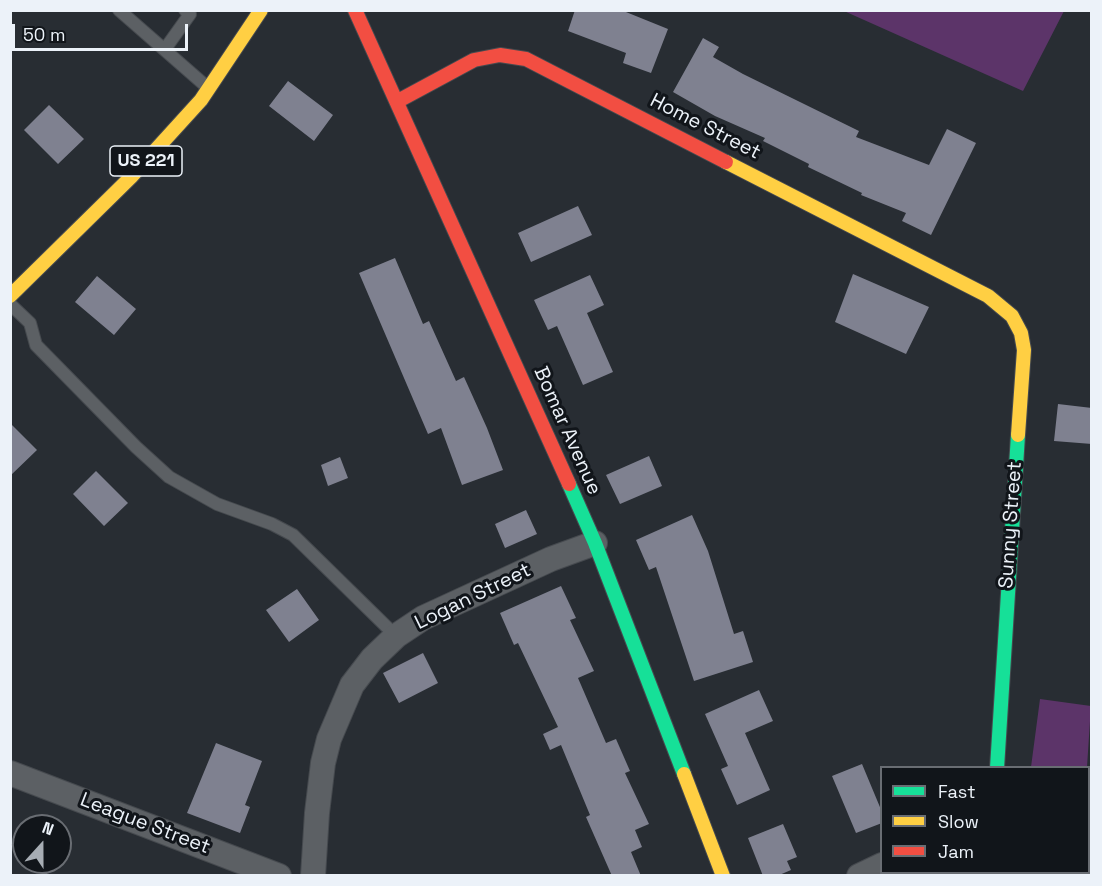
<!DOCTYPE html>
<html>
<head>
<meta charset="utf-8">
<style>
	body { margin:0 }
	#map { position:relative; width:1102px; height:886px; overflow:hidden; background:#282d33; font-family:"Space Grotesk",sans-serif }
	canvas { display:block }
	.frame { position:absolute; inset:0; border:12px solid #ecf2f9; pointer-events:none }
	.legend { position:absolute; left:880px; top:766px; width:210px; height:108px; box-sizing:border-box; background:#11151a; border:2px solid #696d73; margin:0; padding:8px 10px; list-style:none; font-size:18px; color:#ecf2f9 }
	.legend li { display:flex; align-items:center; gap:12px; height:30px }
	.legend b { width:30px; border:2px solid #696d73 }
	.north { position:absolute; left:12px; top:814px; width:60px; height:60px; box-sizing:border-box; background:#11151a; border:2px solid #696d73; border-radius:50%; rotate:21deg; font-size:16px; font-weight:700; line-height:24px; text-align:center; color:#ecf2f9 }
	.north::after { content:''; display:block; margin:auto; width:21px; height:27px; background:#a7adb4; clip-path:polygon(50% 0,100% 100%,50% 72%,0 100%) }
	.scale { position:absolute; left:12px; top:24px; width:176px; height:27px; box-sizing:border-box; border:3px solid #ecf2f9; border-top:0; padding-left:8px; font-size:18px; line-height:21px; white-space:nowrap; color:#ecf2f9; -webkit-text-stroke:4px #11151a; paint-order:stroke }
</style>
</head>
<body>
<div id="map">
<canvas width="1102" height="886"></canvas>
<div class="frame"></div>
<ul class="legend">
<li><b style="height:8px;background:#16e098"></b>Fast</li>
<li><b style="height:8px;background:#ffcf43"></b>Slow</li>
<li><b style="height:8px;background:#f24e42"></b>Jam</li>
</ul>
<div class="north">N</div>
<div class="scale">50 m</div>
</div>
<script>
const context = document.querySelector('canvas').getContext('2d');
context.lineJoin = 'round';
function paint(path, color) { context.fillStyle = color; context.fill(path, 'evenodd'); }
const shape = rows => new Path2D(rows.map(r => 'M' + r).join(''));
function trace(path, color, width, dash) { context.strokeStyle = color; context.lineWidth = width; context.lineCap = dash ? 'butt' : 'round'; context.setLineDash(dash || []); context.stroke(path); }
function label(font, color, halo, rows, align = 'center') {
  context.font = font + ' "Space Grotesk",sans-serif'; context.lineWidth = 6; context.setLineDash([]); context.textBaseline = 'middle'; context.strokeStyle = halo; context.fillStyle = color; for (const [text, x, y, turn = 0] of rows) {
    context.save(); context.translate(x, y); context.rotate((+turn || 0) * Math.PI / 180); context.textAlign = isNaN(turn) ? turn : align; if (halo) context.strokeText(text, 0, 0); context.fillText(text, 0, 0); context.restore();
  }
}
paint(shape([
	[844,11,1064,10,1064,11,1023,91],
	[1040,699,1091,706,1087,767,1031,767]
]), '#5c3469');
paint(shape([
	[575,10,621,10,668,29,651,73,623,63,626,53,568,31],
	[703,38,719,47,713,57,743,74,859,131,856,137,929,165,947,129,976,143,931,235,902,221,906,213,861,195,862,193,808,167,809,164,763,141,765,138,715,116,673,92],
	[288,81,333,115,314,141,269,106],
	[49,105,84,139,58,164,24,130],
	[578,206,592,235,531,262,518,233],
	[395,258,423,324,429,321,456,381,464,377,487,428,503,470,462,485,441,428,428,434,359,273],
	[853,274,929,307,906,354,835,322],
	[590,275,604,305,587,313,613,372,583,385,557,326,548,330,534,300],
	[97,276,136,309,114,335,75,302],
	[1058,404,1092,408,1092,444,1054,441],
	[10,423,37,450,10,476],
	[649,456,662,486,620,504,606,475],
	[340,457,348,478,328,486,321,465],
	[96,471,128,503,104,526,73,494],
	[526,510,537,534,505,548,495,524],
	[692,515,708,551,734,634,743,631,753,662,694,681,656,567,649,570,636,540],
	[561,586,576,618,570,620,594,671,578,678,606,743,616,739,630,771,625,773,649,824,635,830,642,847,631,852,641,876,612,876,586,817,590,815,561,745,550,750,543,734,558,727,518,643,514,645,500,613],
	[297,589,319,620,289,642,266,610],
	[423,653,438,683,399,703,383,673],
	[759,690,773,721,745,733,770,790,737,805,721,769,728,766,705,714],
	[216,743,262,761,245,805,250,807,240,833,187,813],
	[862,764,882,812,882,823,856,833,832,776],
	[783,824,797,857,787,861,791,870,777,876,763,876,748,838]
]), '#7f8190');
const lane = shape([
	[119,10,207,87],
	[165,49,190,14,185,10],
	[10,304,30,323,36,345,136,447,169,477,217,504,272,524,293,535,396,636]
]);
const street = shape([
	[10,773,279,876],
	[313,876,317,813,323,763,329,739,352,685,372,659,396,636,423,618,551,559,595,543],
	[859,876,882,865]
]);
const fast = shape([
	[569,484,595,543,684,774],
	[997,768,1018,435]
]);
const slow = shape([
	[726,162,988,296,1012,316,1021,333,1024,350,1018,435],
	[10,296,131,177,201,100,261,10],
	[684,774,723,876]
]);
const jam = shape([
	[355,10,569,484],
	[398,101,474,60,500,55,526,59,726,162]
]);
trace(lane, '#464a4f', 14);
trace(street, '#464a4f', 26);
trace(fast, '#464a4f', 16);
trace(slow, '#464a4f', 16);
trace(jam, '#464a4f', 16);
trace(lane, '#5c6064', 12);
trace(street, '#5c6064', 24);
trace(fast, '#16e098', 14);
trace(slow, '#ffcf43', 14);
trace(jam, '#f24e42', 14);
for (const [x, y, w] of [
	[146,161,72]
]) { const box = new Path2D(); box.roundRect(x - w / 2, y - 15, w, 30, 4.5); context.fillStyle = '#11151a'; context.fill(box); trace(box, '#ecf2f9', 1.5); }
label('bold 18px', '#ecf2f9', null, [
	["US 221",146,161]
]);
label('20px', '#ecf2f9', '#11151a', [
	["Home Street",705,127,27],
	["Bomar Avenue",567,431,66],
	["Sunny Street",1011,525,-86],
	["Logan Street",473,597,-26],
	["League Street",145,824,21]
]);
</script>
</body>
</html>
